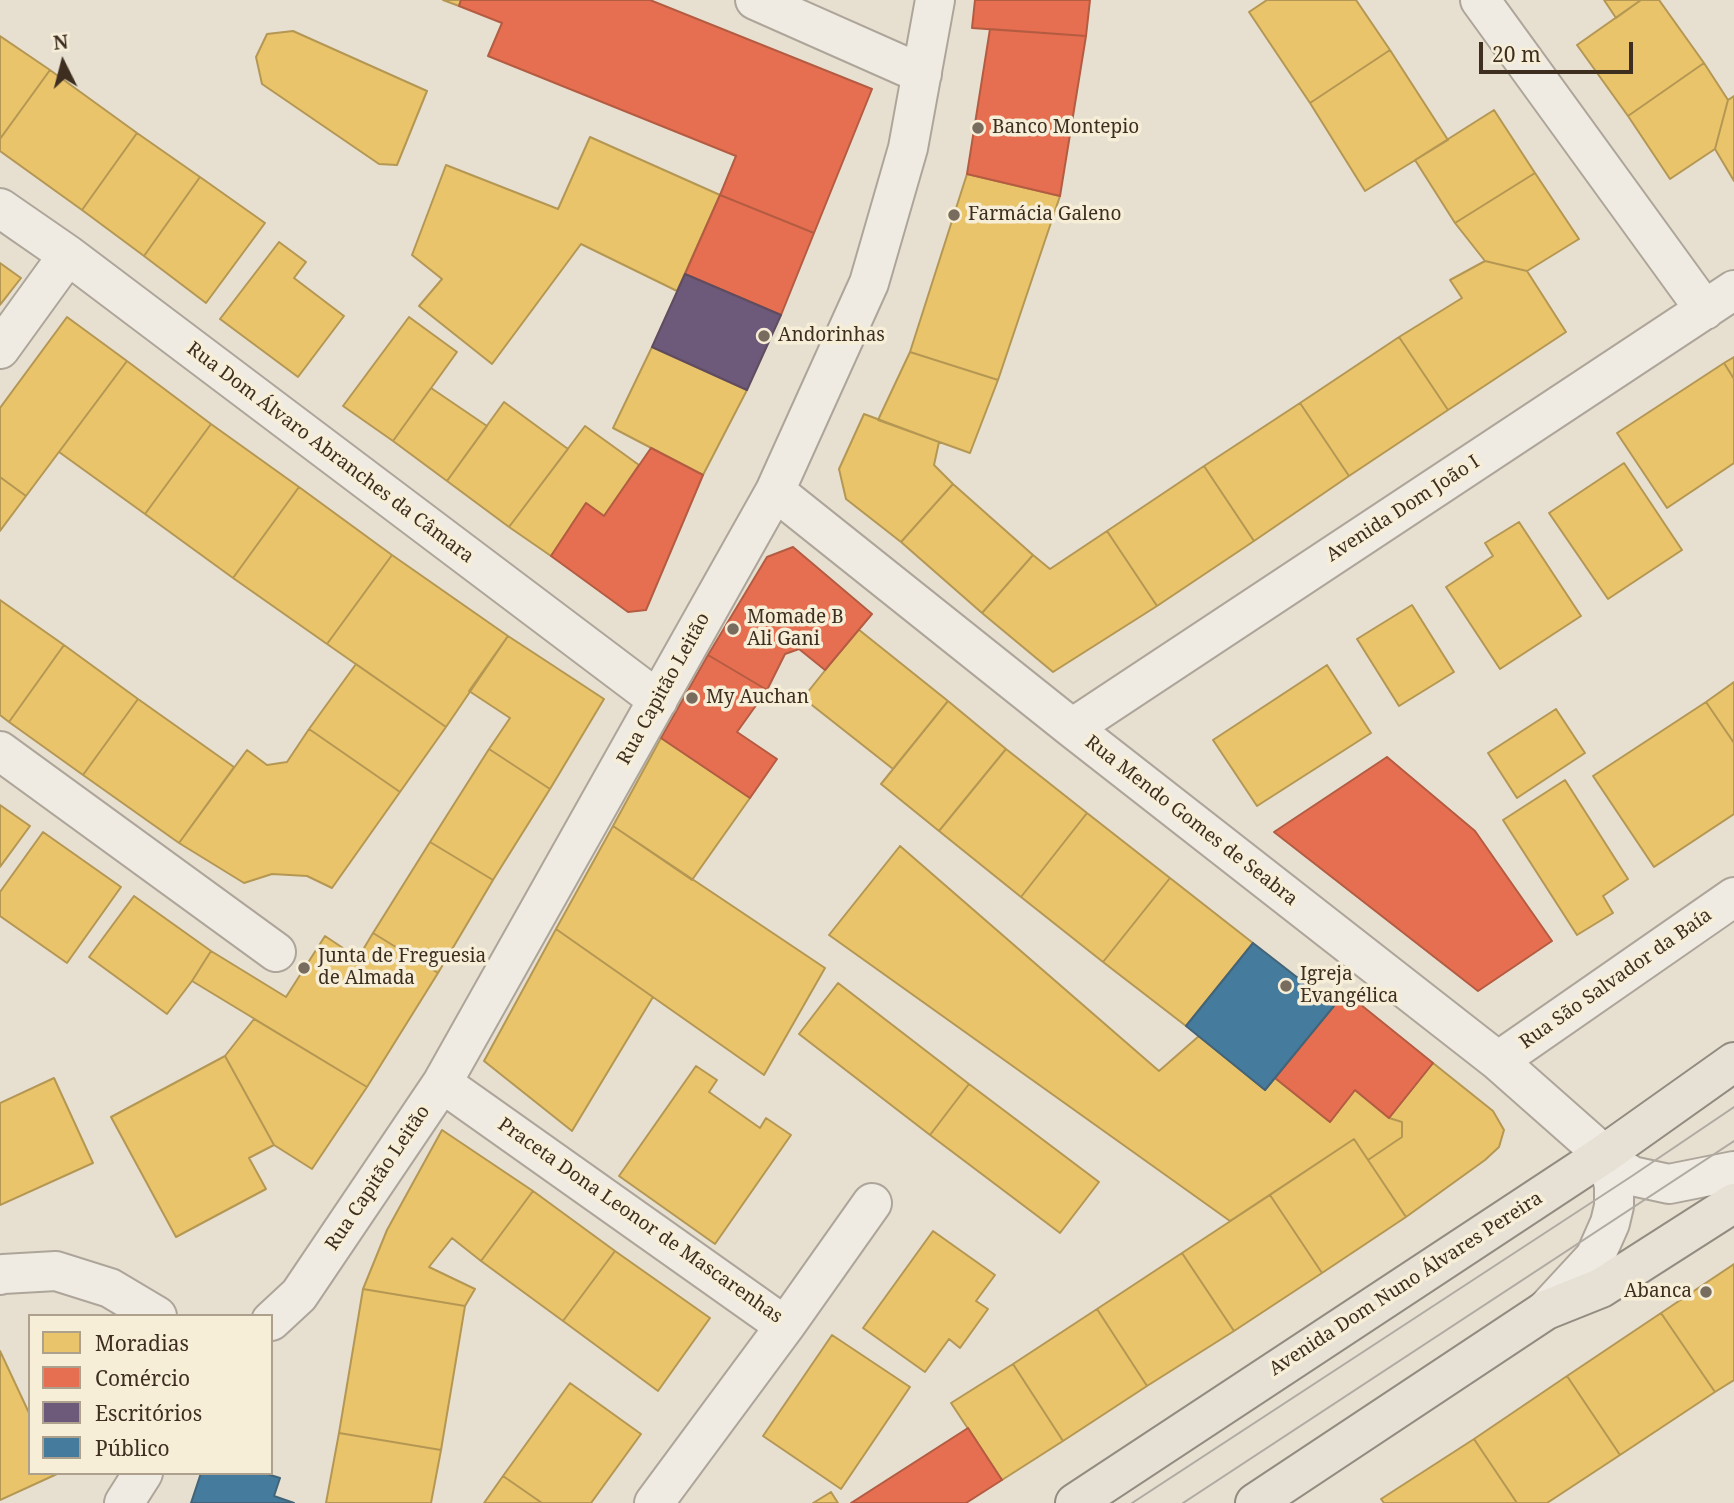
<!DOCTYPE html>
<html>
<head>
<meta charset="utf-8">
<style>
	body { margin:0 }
	#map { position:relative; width:1734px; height:1503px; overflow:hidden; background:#e7e0d1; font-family:"Noto Serif",serif }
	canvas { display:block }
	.legend { position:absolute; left:28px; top:1314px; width:245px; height:161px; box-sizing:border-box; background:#f7eed8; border:2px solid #ada18e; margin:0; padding:9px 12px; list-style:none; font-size:21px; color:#3d2e20 }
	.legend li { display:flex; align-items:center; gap:14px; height:35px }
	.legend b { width:35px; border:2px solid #ada18e }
	.north { position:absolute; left:28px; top:28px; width:70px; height:70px; -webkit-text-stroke:5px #f7eed8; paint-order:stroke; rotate:354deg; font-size:19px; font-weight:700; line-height:28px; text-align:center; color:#3d2e20 }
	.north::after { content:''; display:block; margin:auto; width:24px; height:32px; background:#3d2e20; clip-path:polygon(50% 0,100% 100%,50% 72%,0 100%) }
	.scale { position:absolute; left:1479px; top:42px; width:154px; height:32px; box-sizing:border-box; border:4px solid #3d2e20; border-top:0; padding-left:9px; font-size:21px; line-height:24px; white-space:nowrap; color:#3d2e20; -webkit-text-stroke:5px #f7eed8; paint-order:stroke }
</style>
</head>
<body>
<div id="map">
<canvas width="1734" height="1503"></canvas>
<ul class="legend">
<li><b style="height:19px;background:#e9c46a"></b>Moradias</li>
<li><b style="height:19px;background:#e76f51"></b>Comércio</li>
<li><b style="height:19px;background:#6d597a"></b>Escritórios</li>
<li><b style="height:19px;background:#457b9d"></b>Público</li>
</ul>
<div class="north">N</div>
<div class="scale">20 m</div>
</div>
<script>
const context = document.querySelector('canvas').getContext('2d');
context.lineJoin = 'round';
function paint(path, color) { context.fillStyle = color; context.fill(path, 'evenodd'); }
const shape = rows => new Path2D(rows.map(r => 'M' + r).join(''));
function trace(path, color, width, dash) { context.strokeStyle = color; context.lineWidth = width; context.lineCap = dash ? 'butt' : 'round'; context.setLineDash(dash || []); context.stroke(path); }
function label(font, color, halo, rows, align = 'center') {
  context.font = font + ' "Noto Serif",serif'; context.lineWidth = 7; context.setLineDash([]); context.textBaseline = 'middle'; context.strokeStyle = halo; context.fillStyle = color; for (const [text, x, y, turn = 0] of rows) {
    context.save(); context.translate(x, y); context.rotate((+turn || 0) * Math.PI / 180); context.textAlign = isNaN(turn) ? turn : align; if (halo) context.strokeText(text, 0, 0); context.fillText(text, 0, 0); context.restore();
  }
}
const homes = shape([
	[443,0,461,0,459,6,443,0],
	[1267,0,1356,0,1390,50,1310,103,1249,12,1267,0],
	[1604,0,1641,0,1616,18,1604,0],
	[1641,0,1659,0,1704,63,1628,116,1577,45,1641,0],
	[293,31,427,91,397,165,379,164,262,84,256,57,267,34,293,31],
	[0,36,50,70,0,139,0,36],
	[1390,50,1448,140,1365,191,1310,103,1390,50],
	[1704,63,1728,100,1715,149,1670,179,1628,116,1704,63],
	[50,70,137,133,82,210,0,151,0,139,50,70],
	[1734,96,1734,181,1715,149,1728,100,1734,96],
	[1494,110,1535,173,1455,223,1415,160,1494,110],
	[137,133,200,177,144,256,82,210,137,133],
	[590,137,720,195,677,291,581,244,492,364,419,306,442,279,412,255,446,165,558,209,590,137],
	[1535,173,1579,239,1527,271,1485,261,1455,223,1535,173],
	[967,174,1060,196,998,380,910,352,967,174],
	[200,177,265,223,206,303,144,256,200,177],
	[279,242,306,262,294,278,344,316,298,377,220,319,279,242],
	[1485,261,1527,271,1566,332,1448,410,1399,337,1462,298,1450,280,1485,261],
	[0,263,21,278,0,305,0,263],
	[67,317,127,361,26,496,0,477,0,408,67,317],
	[409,317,457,352,393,441,343,406,409,317],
	[1399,337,1448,410,1349,476,1300,403,1399,337],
	[652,347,747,390,703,475,613,428,652,347],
	[910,352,998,380,970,453,878,420,910,352],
	[1734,357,1734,379,1724,363,1734,357],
	[127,361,211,424,145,514,59,452,127,361],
	[1724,363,1734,379,1734,463,1667,508,1617,433,1724,363],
	[431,388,487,426,447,481,393,441,431,388],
	[504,402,568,449,509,527,447,481,504,402],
	[1300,403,1349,476,1254,541,1204,466,1300,403],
	[864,414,939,442,934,465,953,484,901,542,846,499,839,469,864,414],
	[211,424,299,487,233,578,145,514,211,424],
	[585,426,639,465,604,516,586,503,551,556,509,527,585,426],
	[1624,463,1682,550,1608,599,1549,513,1624,463],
	[1204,466,1254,541,1157,606,1107,531,1204,466],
	[0,477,26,496,0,531,0,477],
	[953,484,1033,555,982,613,901,542,953,484],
	[299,487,392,555,327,644,233,578,299,487],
	[1519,522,1581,616,1500,669,1446,587,1493,556,1485,543,1519,522],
	[1107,531,1157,606,1053,672,982,613,1033,555,1050,569,1107,531],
	[392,555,508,636,446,727,327,644,392,555],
	[0,600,64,645,9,722,0,715,0,600],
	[1412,605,1454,672,1399,706,1357,639,1412,605],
	[858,629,948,701,893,769,803,698,858,629],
	[508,636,604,699,550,789,489,749,510,718,469,691,508,636],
	[64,645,138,699,83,775,9,722,64,645],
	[356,664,446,727,400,792,309,729,356,664],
	[1327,665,1371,733,1257,806,1213,740,1327,665],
	[1734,682,1734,743,1706,702,1734,682],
	[138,699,234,767,179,843,83,775,138,699],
	[948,701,1006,749,939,831,881,784,948,701],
	[1706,702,1734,743,1734,814,1654,867,1593,776,1706,702],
	[1556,709,1585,753,1517,798,1488,753,1556,709],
	[309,729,400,792,332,888,307,876,272,874,244,883,179,843,247,750,267,765,287,762,309,729],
	[661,738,750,798,692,880,613,826,661,738],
	[489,749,550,789,493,880,430,842,489,749],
	[1006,749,1087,813,1021,897,939,831,1006,749],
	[1565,780,1628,879,1603,896,1613,913,1577,935,1503,820,1565,780],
	[0,805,30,826,0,867,0,805],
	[1087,813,1170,878,1103,962,1021,897,1087,813],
	[613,826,825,968,764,1075,556,929,613,826],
	[43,832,121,887,67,963,0,916,0,892,43,832],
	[430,842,493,880,438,973,373,933,430,842],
	[900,846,1159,1071,1199,1036,1265,1090,1275,1078,1330,1122,1355,1090,1389,1118,1402,1122,1402,1137,1368,1160,1354,1139,1230,1221,829,935,900,846],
	[1170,878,1253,943,1186,1026,1103,962,1170,878],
	[134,896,211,951,192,981,167,1014,89,957,134,896],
	[556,929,653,997,572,1131,484,1061,556,929],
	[373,933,438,973,367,1087,192,981,211,951,286,997,325,936,358,958,373,933],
	[838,983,969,1084,930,1135,799,1034,838,983],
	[254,1019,367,1087,312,1169,274,1145,225,1056,254,1019],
	[225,1056,274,1145,249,1158,266,1189,176,1237,111,1117,225,1056],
	[1433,1063,1493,1111,1504,1130,1499,1147,1485,1160,1406,1217,1368,1160,1402,1137,1402,1122,1389,1118,1433,1063],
	[696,1066,717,1080,709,1092,760,1128,766,1118,791,1135,715,1244,619,1176,696,1066],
	[54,1078,93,1163,0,1205,0,1103,54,1078],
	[969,1084,1099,1182,1060,1233,930,1135,969,1084],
	[442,1130,533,1191,481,1261,452,1238,429,1267,475,1289,465,1306,363,1289,387,1230,442,1130],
	[1354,1139,1406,1217,1322,1273,1270,1195,1354,1139],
	[533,1191,615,1251,563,1321,481,1261,533,1191],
	[1270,1195,1322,1273,1234,1331,1182,1253,1270,1195],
	[933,1231,995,1275,976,1301,988,1309,960,1348,949,1339,925,1372,863,1328,933,1231],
	[615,1251,710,1318,658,1391,563,1321,615,1251],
	[1182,1253,1234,1331,1147,1386,1097,1309,1182,1253],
	[1734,1264,1734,1380,1715,1392,1661,1313,1734,1264],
	[363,1289,465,1306,441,1450,339,1433,363,1289],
	[1097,1309,1147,1386,1063,1441,1013,1364,1097,1309],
	[1661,1313,1715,1392,1620,1455,1567,1376,1661,1313],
	[832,1335,910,1387,841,1489,763,1436,832,1335],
	[0,1351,30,1415,30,1473,57,1474,0,1500,0,1351],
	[1013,1364,1063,1441,1002,1480,951,1403,1013,1364],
	[1567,1376,1620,1455,1547,1503,1517,1503,1474,1439,1567,1376],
	[570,1383,641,1434,591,1503,542,1503,503,1476,570,1383],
	[339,1433,441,1450,431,1503,326,1503,339,1433],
	[1474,1439,1517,1503,1384,1503,1381,1499,1474,1439],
	[503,1476,542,1503,484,1503,503,1476],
	[831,1492,838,1503,813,1503,831,1492]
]);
paint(homes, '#e9c46a');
trace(homes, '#b59754', 2);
const shops = shape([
	[461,0,650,0,872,89,814,233,720,195,736,156,488,56,502,23,459,6,461,0],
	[975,0,1090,0,1086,36,972,28,975,0],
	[990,29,1086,36,1060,196,967,174,990,29],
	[720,195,814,233,781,315,685,274,720,195],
	[651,448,703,475,646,610,628,612,551,556,586,503,604,516,651,448],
	[793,547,872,614,825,670,799,649,785,654,767,690,708,655,767,557,793,547],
	[708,655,767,690,737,732,777,759,750,798,661,738,708,655],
	[1387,757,1475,831,1552,941,1478,991,1274,832,1387,757],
	[1345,992,1433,1063,1389,1118,1355,1090,1330,1122,1275,1078,1345,992],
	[968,1428,1002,1480,966,1503,851,1503,968,1428]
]);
paint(shops, '#e76f51');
trace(shops, '#b45c42', 2);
const offices = shape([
	[685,274,781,315,747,390,652,347,685,274]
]);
paint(offices, '#6d597a');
trace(offices, '#5f4c5f', 2);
const public = shape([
	[1253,943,1334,1006,1265,1090,1186,1026,1253,943],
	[201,1473,264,1473,280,1478,274,1496,294,1503,191,1503,201,1473]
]);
paint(public, '#457b9d');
trace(public, '#436478', 2);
const minor = shape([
	[755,0,922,74],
	[1480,0,1705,310],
	[0,208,68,255,658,700],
	[0,349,68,255],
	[775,491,1072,728,1498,1061,1618,1167,1632,1176,1669,1184,1734,1171],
	[1072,728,1734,290],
	[0,751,276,952],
	[1498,1061,1734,897],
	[442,1083,785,1326,872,1203],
	[0,1275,3,1274,56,1271,110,1288,157,1316],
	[1546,1310,1595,1257,1610,1223,1614,1206,1614,1186,1610,1170,1603,1155],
	[271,1321,299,1295,442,1083,775,491,869,283,908,148,935,0],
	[124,1503,143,1473],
	[654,1503,785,1326]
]);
const major = shape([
	[1075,1503,1603,1155,1734,1062],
	[1255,1503,1546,1310,1601,1288,1734,1203]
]);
trace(minor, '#ada599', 42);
trace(major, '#928b80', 42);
trace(minor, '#efebe3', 38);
trace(major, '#e6e1d4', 38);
trace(shape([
	[1132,1503,1632,1176,1734,1107],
	[1183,1503,1734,1141]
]), '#afaaa2', 2);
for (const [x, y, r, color] of [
	[978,128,7,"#786c5e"],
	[954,215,7,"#786c5e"],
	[764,336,7,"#786c5e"],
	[733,629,7,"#786c5e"],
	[692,698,7,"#786c5e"],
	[304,968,7,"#786c5e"],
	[1286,986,7,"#786c5e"],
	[1706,1292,7,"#786c5e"]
]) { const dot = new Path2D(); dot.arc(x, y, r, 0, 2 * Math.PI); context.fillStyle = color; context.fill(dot); trace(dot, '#f7eed8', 2.5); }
label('19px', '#3d2e20', '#f7eed8', [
	["Banco Montepio",992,128],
	["Farmácia Galeno",968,215],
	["Andorinhas",778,336],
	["Momade B",747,618],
	["Ali Gani",747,640],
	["My Auchan",706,698],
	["Junta de Freguesia",318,957],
	["de Almada",318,979],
	["Igreja",1300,975],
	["Evangélica",1300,997],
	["Abanca",1692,1292,"right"]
], 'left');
label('19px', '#3d2e20', '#f7eed8', [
	["Rua Dom Álvaro Abranches da Câmara",330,453,37],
	["Avenida Dom João I",1403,509,-33],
	["Rua Capitão Leitão",664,689,-61],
	["Rua Mendo Gomes de Seabra",1191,821,38],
	["Rua São Salvador da Baía",1616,979,-35],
	["Rua Capitão Leitão",378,1178,-56],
	["Praceta Dona Leonor de Mascarenhas",640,1221,35],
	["Avenida Dom Nuno Álvares Pereira",1406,1284,-33]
]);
</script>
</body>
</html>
